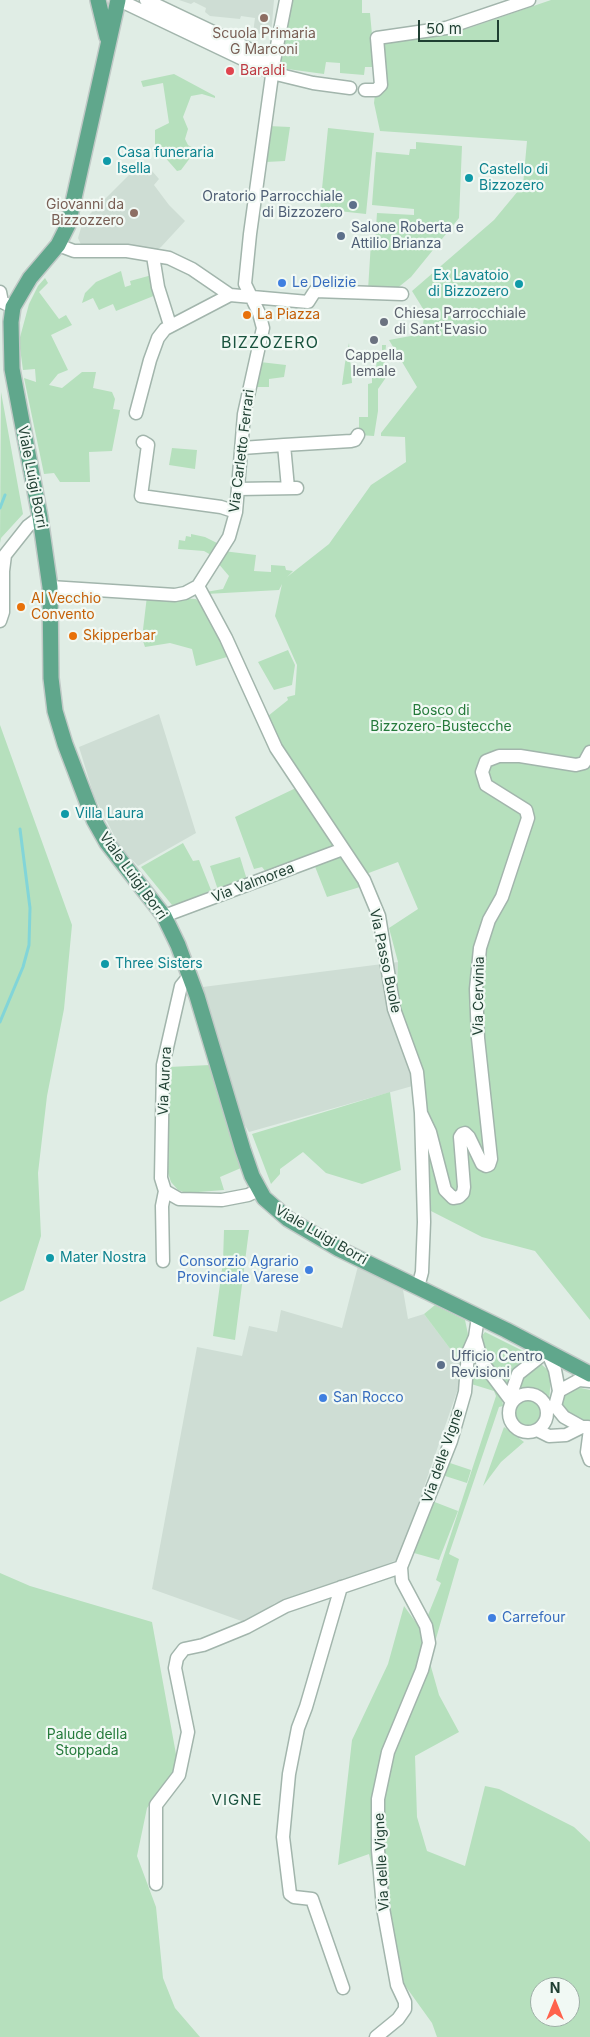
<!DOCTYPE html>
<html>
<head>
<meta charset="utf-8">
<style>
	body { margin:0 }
	#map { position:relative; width:590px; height:2037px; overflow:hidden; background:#e0ede5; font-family:Inter,sans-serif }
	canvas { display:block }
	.north { position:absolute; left:530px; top:1977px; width:50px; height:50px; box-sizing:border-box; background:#f1f9f4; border:1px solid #9dafa6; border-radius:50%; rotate:0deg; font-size:14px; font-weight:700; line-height:20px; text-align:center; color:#1f3f32 }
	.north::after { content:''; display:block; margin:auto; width:18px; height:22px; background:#ff624c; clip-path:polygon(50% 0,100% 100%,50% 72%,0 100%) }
	.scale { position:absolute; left:418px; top:20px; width:81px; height:22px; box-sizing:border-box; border:2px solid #1f3f32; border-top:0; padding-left:6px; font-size:15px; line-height:18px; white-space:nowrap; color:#1f3f32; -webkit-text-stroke:4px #f1f9f4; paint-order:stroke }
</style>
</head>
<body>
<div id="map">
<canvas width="590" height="2037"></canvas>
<div class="north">N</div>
<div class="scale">50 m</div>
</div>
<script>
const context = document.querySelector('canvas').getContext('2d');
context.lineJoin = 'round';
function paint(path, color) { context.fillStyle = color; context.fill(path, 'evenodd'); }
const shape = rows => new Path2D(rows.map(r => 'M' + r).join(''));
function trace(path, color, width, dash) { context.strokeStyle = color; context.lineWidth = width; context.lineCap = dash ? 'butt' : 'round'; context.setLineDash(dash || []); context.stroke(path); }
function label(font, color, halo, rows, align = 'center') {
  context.font = font + ' Inter,sans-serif'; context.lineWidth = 4.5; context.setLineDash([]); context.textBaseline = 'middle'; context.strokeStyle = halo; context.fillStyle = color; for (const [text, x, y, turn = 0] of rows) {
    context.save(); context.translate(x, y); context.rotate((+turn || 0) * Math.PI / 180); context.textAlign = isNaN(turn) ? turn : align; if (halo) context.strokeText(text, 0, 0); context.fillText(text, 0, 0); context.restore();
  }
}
paint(shape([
	[179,0,274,0,271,35,253,33,255,18,241,16,240,19,210,16,205,12,206,8,194,2,191,4],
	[145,163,159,179,154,185,169,205,185,221,161,247,153,252,83,249,78,238,83,221,135,169],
	[159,714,196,833,138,866,120,847,94,796,79,747],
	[398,962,396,1005,416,1085,249,1132,225,1092,195,988],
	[358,1266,403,1290,408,1319,424,1314,460,1362,460,1383,399,1559,319,1592,275,1603,247,1623,152,1589,197,1347,242,1356,249,1326,277,1332,281,1310,342,1328]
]), '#ceddd4');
paint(shape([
	[290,0,362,0,362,13,370,13,375,67,365,67,364,75,340,73,340,63,326,62,324,74,280,68],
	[551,0,590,0,590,1320,535,1251,482,1237,429,1210,416,1085,396,1005,398,962,389,928,418,909,398,862,366,874,263,720,288,700,287,697,295,695,297,665,275,616,282,584,279,590,206,594,206,592,223,589,229,576,217,562,223,551,256,555,254,571,271,572,271,565,285,566,286,570,293,571,287,577,329,544,371,485,406,462,405,437,381,436,381,433,417,387,389,340,416,335,423,324,425,312,412,291,494,220,523,185,527,141,380,131,374,103,381,40,469,28],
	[174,74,215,96,215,98,202,94,191,96,183,117,188,129,185,139,188,145,196,150,181,170,177,171,155,146,155,130,169,123,163,83,143,87,141,81],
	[268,126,290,127,285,161,266,162],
	[328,128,374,133,366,214,320,209],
	[416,142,462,146,459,218,411,277,395,290,368,290,371,242,375,242,377,213,414,215,414,209,372,205,376,152,409,155,410,149,416,149],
	[121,271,125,287,131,285,130,281,152,275,156,295,116,311,113,304,99,310,93,298,82,303,85,293,96,282],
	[45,278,48,283,39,292,59,319,66,315,72,325,51,335,68,370,58,374,49,385,62,388,82,372,96,372,93,388,112,392,115,399,113,409,120,410,112,451,89,452,90,482,60,482,54,473,44,474,24,378,36,382,35,369,23,370,19,341,29,304,38,286],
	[349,343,352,383,342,385,345,363],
	[382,345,386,345,384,372,387,376,378,389,378,411,374,436,359,435,359,417,368,417,368,384,372,383,372,372,376,372,377,352,382,352],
	[260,362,286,365,284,377,269,379,269,387,254,387],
	[1,392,23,514,1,538,0,543],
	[172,448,197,450,195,469,169,465],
	[191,534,205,537,219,544,211,555,204,551,178,549,179,540,185,541,186,536,191,537],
	[147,596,196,599,204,607,220,638,227,657,196,666,192,649,170,643,145,647,142,638],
	[288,650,295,665,292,685,274,690,258,662],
	[0,725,72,925,64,1009,47,1096,38,1173,41,1236,24,1290,0,1302],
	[298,787,334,845,333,848,304,859,303,857,292,860,291,864,266,872,262,867,254,869,235,817],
	[183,843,193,861,199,860,211,890,187,902,172,905,141,867],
	[342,855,360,887,327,897,314,864],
	[240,857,247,880,218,890,210,866],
	[210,1065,241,1168,220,1177,224,1190,186,1193,178,1190,171,1182,168,1173,169,1067],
	[390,1092,401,1170,362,1184,326,1173,303,1152,280,1169,280,1174,271,1184,252,1134],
	[224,1230,249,1230,235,1340,213,1336,223,1262],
	[435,1305,465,1320,469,1339,460,1362,424,1314],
	[485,1332,533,1356,509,1386,490,1364,481,1344,481,1337],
	[541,1364,551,1373,549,1404,539,1394,527,1391,515,1394,522,1376,533,1366],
	[483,1370,502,1396,503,1406,499,1407,449,1554,459,1559,435,1642,426,1620,441,1583,436,1580,496,1396,494,1391,468,1383],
	[581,1388,590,1390,590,1422,575,1419,560,1406,563,1395,570,1389],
	'514 1414a14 14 0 1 1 28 0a14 14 0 1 1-28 0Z',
	[504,1427,524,1442,501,1462,483,1486],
	[447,1462,471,1470,467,1483,442,1475],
	[432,1501,458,1511,439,1560,414,1553],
	[0,1573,30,1586,152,1622,178,1765,147,1808,137,1856,156,1907,163,1978,175,2008,200,2037,0,2037],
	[404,1606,420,1628,439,1695,459,1732,415,1756,417,1817,427,1851,465,1866,485,1786,499,1789,574,1827,590,1842,590,2037,437,2037,432,2023,396,1973,369,1854,338,1865,352,1740,388,1664],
	[540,1987,570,1987,570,2017,540,2017]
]), '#b6e0bd');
trace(shape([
	[0,508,5,495],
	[0,1022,23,967,29,945,30,908,20,829]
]), '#82d5d8', 3);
const minor = shape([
	[119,0,272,73,313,83,350,88],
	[146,0,274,61],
	[365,90,376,90,381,85,377,38,446,28,529,0],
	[58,245,74,251,127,251,169,258,192,269,230,295,308,302,315,291,402,294],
	[153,256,158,287,170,325],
	[0,292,2,302,13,307],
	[136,413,150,360,158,338,165,329,230,295],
	[143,442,148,445,141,496,221,507,236,512],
	[284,445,351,441,355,440,358,435],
	[242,448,284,445,288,488],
	[238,489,297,488],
	[198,586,226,638,276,748,364,880,379,916,394,1009,417,1072,421,1113,424,1222,422,1272,418,1287],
	[50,587,175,595,185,593,198,586,229,537,236,512,244,414,263,328,259,313,245,284,250,234,274,61,286,0],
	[0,621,3,612,3,571,5,555,28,526,40,517],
	[164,916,343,849],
	[190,975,181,986,163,1065,161,1178,165,1191,179,1199,222,1200,248,1195,259,1190],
	[421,1113,430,1132,445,1190,453,1198,459,1197,463,1193,464,1187,460,1137,462,1134,465,1133,469,1137,482,1164,486,1166,489,1165,491,1159,478,1038,476,989,480,948,489,920,502,897,528,818,526,810,486,785,482,772,486,761,499,756,520,756,576,765,584,763,590,752],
	[163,1261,162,1206,165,1191],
	[478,1317,475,1337,482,1362,512,1402],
	[559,1391,579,1380,590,1381],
	'509 1413a19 19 0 1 1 38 0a19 19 0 1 1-38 0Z',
	[510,1397,518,1374,547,1351,555,1370,559,1391,555,1406],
	[555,1406,564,1417,582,1427,588,1427],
	[590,1429,587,1452,590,1460],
	[537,1430,549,1436,566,1435,582,1427],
	[341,1587,306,1707,298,1728,289,1774,283,1837,290,1894,294,1897,312,1899,343,1988],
	[156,1884,156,1805,179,1775,188,1732,175,1668,177,1658,184,1649,203,1645,247,1627,286,1606,401,1567],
	[376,2037,398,2019,405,2009,405,2002,397,1985,383,1908,378,1850,378,1799,388,1752,422,1670,429,1643,426,1626,402,1581,401,1567,451,1441,465,1392,468,1353,475,1337]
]);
const major = shape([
	[98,0,107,37],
	[118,0,68,225,58,245,30,278,13,307,11,322,12,369,40,517,50,587,51,678,55,711,65,744,94,820,107,843,164,916,178,945,197,996,243,1150,252,1176,264,1198,288,1219,339,1249,506,1330,590,1374]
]);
trace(minor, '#a2b5ac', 15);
trace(major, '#c0c9c6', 18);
trace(minor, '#fff', 12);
trace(major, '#60a78c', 15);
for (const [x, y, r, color] of [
	[264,18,5,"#8d6e63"],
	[230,71,5,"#e0444e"],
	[107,161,5,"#0f9aa8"],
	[469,178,5,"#0f9aa8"],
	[353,205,5,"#5c6f8a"],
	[134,213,5,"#8d6e63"],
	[341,236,5,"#5c6f8a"],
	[282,283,5,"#3f7fe0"],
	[519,284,5,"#0f9aa8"],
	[247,315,5,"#e8710a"],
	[384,322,5,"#6b7280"],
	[374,340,5,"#6b7280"],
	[21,607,5,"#e8710a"],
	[73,636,5,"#e8710a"],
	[65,814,5,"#0f9aa8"],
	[105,964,5,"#0f9aa8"],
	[50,1258,5,"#0f9aa8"],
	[309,1270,5,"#3f7fe0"],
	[441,1365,5,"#5c6f8a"],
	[323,1398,5,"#3f7fe0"],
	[492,1618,5,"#3f7fe0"]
]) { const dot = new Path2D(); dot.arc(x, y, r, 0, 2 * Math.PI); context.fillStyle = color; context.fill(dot); trace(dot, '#f1f9f4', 2); }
label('14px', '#785e54', '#f1f9f4', [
	["Scuola Primaria",264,34],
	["G Marconi",264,50],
	["Giovanni da",124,205,"right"],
	["Bizzozzero",124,221,"right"]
]);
label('14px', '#be3a42', '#f1f9f4', [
	["Baraldi",240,71]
], 'left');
label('14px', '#0d838f', '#f1f9f4', [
	["Casa funeraria",117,153],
	["Isella",117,169],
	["Castello di",479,170],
	["Bizzozero",479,186],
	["Ex Lavatoio",509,276,"right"],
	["di Bizzozero",509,292,"right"],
	["Villa Laura",75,814],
	["Three Sisters",115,964],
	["Mater Nostra",60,1258]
], 'left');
label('14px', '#4e5e75', '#f1f9f4', [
	["Oratorio Parrocchiale",343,197,"right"],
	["di Bizzozero",343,213,"right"],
	["Salone Roberta e",351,228],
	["Attilio Brianza",351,244],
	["Ufficio Centro",451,1357],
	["Revisioni",451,1373]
], 'left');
label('14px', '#366cbe', '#f1f9f4', [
	["Le Delizie",292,283],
	["Consorzio Agrario",299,1262,"right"],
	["Provinciale Varese",299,1278,"right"],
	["San Rocco",333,1398],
	["Carrefour",502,1618]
], 'left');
label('14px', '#5b616d', '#f1f9f4', [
	["Chiesa Parrocchiale",394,314],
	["di Sant'Evasio",394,330],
	["Cappella",374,356,"center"],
	["Iemale",374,372,"center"]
], 'left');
label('14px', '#c56008', '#f1f9f4', [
	["La Piazza",257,315],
	["Al Vecchio",31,599],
	["Convento",31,615],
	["Skipperbar",83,636]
], 'left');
label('14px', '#1f3f32', '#f1f9f4', [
	["Via Carletto Ferrari",242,451,-83],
	["Viale Luigi Borri",32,477,79],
	["Viale Luigi Borri",133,876,54],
	["Via Valmorea",253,883,-21],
	["Via Passo Buole",385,961,78],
	["Via Cervinia",479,996,-89],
	["Via Aurora",165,1081,-87],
	["Viale Luigi Borri",321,1235,30],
	["Via delle Vigne",443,1456,-71],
	["Via delle Vigne",382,1862,-93]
]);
label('14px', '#257a3b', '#f1f9f4', [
	["Bosco di",441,711],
	["Bizzozero-Bustecche",441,727],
	["Palude della",87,1735],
	["Stoppada",87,1751]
]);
context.letterSpacing = '1px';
label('15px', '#19533e', '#f1f9f4', [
	["VIGNE",237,1800]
]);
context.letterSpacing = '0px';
context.letterSpacing = '1px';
label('16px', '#19533e', '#f1f9f4', [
	["BIZZOZERO",270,343]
]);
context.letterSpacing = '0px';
</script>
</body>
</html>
